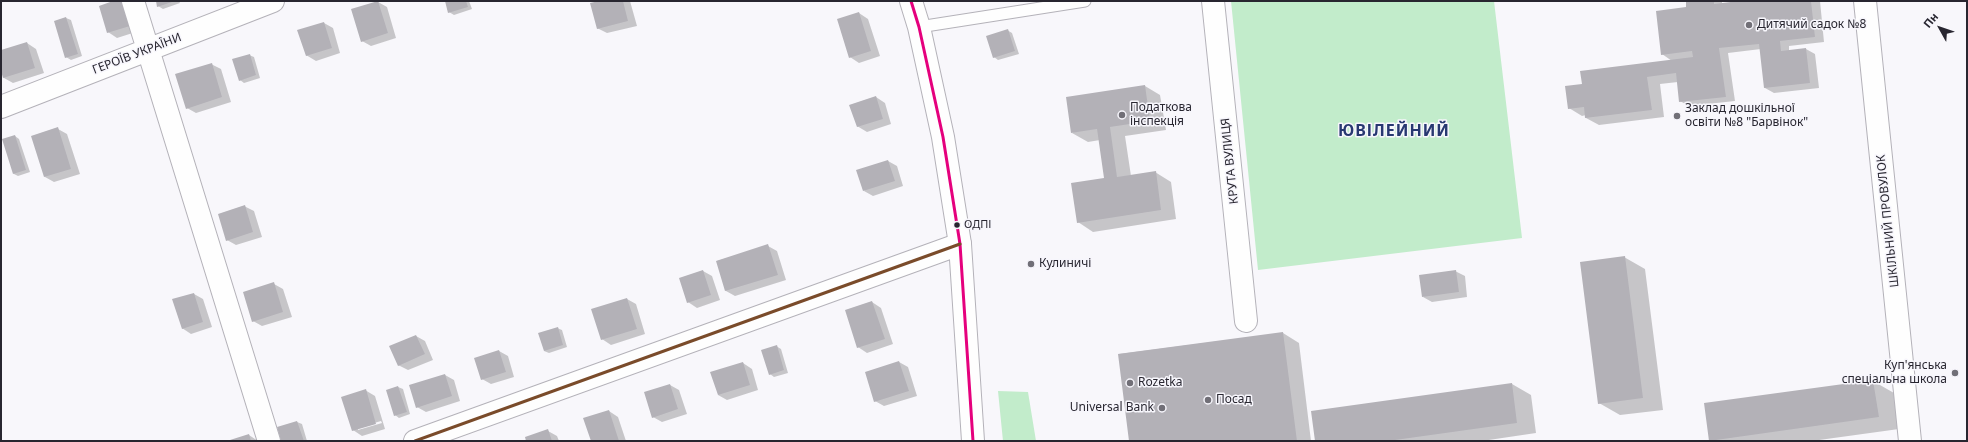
<!DOCTYPE html>
<html>
<head>
<meta charset="utf-8">
<style>
	body { margin:0 }
	#map { position:relative; width:1968px; height:442px; overflow:hidden; background:#f8f7fb; font-family:"Noto Sans",sans-serif }
	canvas { display:block }
	.frame { position:absolute; inset:0; border:2px solid #282630; pointer-events:none }
	.north { position:absolute; left:1920px; top:8px; width:40px; height:40px; -webkit-text-stroke:3px #f7f6fc; paint-order:stroke; rotate:310deg; font-size:11px; font-weight:700; line-height:16px; text-align:center; color:#282630 }
	.north::after { content:''; display:block; margin:auto; width:14px; height:18px; background:#282630; clip-path:polygon(50% 0,100% 100%,50% 72%,0 100%) }
</style>
</head>
<body>
<div id="map">
<canvas width="1968" height="442"></canvas>
<div class="frame"></div>
<div class="north">Пн</div>
</div>
<script>
const context = document.querySelector('canvas').getContext('2d');
context.lineJoin = 'round';
function paint(path, color) { context.fillStyle = color; context.fill(path, 'evenodd'); }
const shape = rows => new Path2D(rows.map(r => 'M' + r).join(''));
function trace(path, color, width, dash) { context.strokeStyle = color; context.lineWidth = width; context.lineCap = dash ? 'butt' : 'round'; context.setLineDash(dash || []); context.stroke(path); }
function label(font, color, halo, rows, align = 'center') {
  context.font = font + ' "Noto Sans",sans-serif'; context.lineWidth = 3; context.setLineDash([]); context.textBaseline = 'middle'; context.strokeStyle = halo; context.fillStyle = color; for (const [text, x, y, turn = 0] of rows) {
    context.save(); context.translate(x, y); context.rotate((+turn || 0) * Math.PI / 180); context.textAlign = isNaN(turn) ? turn : align; if (halo) context.strokeText(text, 0, 0); context.fillText(text, 0, 0); context.restore();
  }
}
paint(shape([
	[1231,1,1494,1,1522,238,1258,270],
	[998,391,1028,392,1036,441,1003,441]
]), '#c2eccb');
paint(shape([
	[117,1,139,31,117,38,108,32],
	[157,1,179,1,180,3,163,9,158,6],
	[446,1,469,1,472,9,454,15,449,12],
	[603,1,630,1,637,26,607,33,597,28],
	[1687,1,1722,1,1722,4,1748,1,1820,1,1824,42,1789,46,1789,51,1806,49,1815,54,1819,88,1774,93,1765,88,1761,49,1728,53,1735,101,1689,106,1680,101,1678,82,1660,84,1664,117,1599,125,1586,118,1586,115,1582,116,1569,108,1583,85,1672,61,1662,54,1688,8],
	[378,2,387,7,396,38,371,46,362,41],
	[859,13,868,19,880,56,859,63,850,57],
	[66,18,71,20,82,56,71,60,66,57],
	[324,23,333,28,340,53,316,61,306,55],
	[1007,30,1012,33,1019,54,998,60,994,57],
	[27,43,36,49,44,73,13,83,4,78,1,68,1,52],
	[249,55,254,57,260,78,244,83,240,80],
	[211,64,221,69,231,102,196,113,187,108],
	[1145,86,1160,95,1166,130,1125,136,1131,176,1155,172,1171,182,1176,219,1093,232,1078,222,1105,179,1100,140,1088,142,1072,133],
	[876,97,885,103,891,124,867,132,857,126],
	[58,129,67,134,80,174,54,182,45,177],
	[15,136,19,139,30,172,18,176,14,174],
	[888,161,897,166,903,186,873,196,864,191],
	[244,206,254,211,262,237,236,245,227,240],
	[768,246,777,251,786,280,735,296,726,291,717,261],
	[1624,257,1645,269,1663,410,1620,415,1599,403],
	[703,271,712,276,720,300,697,308,688,302,680,279],
	[1455,271,1465,276,1467,297,1432,302,1423,297],
	[274,284,283,289,292,317,262,326,253,321],
	[194,294,203,299,212,327,191,334,182,328],
	[627,299,636,304,645,334,611,345,602,339],
	[872,302,881,308,893,344,867,353,858,347],
	[557,328,562,330,567,347,549,353,544,351],
	[1283,333,1299,343,1311,441,1130,441,1119,354],
	[416,336,425,341,433,360,408,370,398,365],
	[776,346,781,349,788,373,774,377,770,374],
	[499,351,508,356,514,377,491,384,482,379],
	[899,362,908,367,917,396,884,406,875,401],
	[743,363,752,369,758,390,727,400,718,395],
	[445,375,454,380,460,401,426,412,417,407],
	[1873,381,1894,393,1899,429,1812,441,1710,440,1705,404],
	[1512,384,1531,395,1536,433,1482,441,1316,441],
	[670,385,679,390,687,414,662,422,653,417,645,393],
	[398,387,403,389,410,414,399,418,395,415],
	[365,390,375,396,385,429,362,436,353,430],
	[381,421,382,423,358,430,358,428],
	[609,411,618,417,626,441,592,441],
	[297,422,302,424,307,441,282,441],
	[548,431,557,436,559,441,527,441],
	[249,435,258,441,231,441]
]), '#0003');
paint(shape([
	[113,1,123,1,130,26,107,33,99,6],
	[156,1,175,1,157,7],
	[378,1,388,33,361,42,351,9],
	[445,1,466,1,468,7,448,13],
	[599,1,623,1,628,21,597,29,590,3],
	[1686,1,1714,1,1714,4,1739,1,1811,1,1815,37,1780,41,1781,51,1806,48,1810,83,1764,88,1759,44,1719,48,1726,97,1679,102,1676,73,1647,77,1652,110,1585,118,1584,107,1568,109,1565,86,1582,84,1580,71,1693,57,1692,51,1661,55,1656,11,1686,7],
	[859,12,871,51,849,58,837,19],
	[66,17,78,54,65,58,54,21],
	[324,22,332,48,306,56,297,30],
	[1008,29,1015,51,993,58,986,36],
	[27,42,35,68,3,78,1,71,1,50],
	[250,54,256,75,239,81,232,59],
	[212,63,222,97,186,109,175,74],
	[1145,85,1150,121,1110,127,1117,177,1156,171,1161,210,1077,223,1071,183,1104,178,1097,129,1071,133,1066,97],
	[876,96,883,119,857,127,849,105],
	[58,127,71,169,44,177,31,136],
	[15,135,26,170,13,174,2,139],
	[888,160,895,181,863,191,856,170],
	[245,205,253,232,226,241,218,214],
	[768,244,778,275,725,291,716,261],
	[1625,256,1643,398,1598,404,1580,262],
	[703,270,711,295,687,303,679,278],
	[1456,270,1459,292,1422,297,1419,275],
	[274,282,283,312,252,322,243,292],
	[194,293,203,322,182,329,172,299],
	[627,298,637,329,601,340,591,309],
	[872,301,885,339,857,348,845,310],
	[558,327,563,345,544,351,538,333],
	[1283,332,1297,441,1129,441,1118,354],
	[416,335,425,354,398,366,389,346],
	[777,345,784,370,769,375,761,350],
	[499,350,506,372,481,380,474,358],
	[899,361,909,391,874,402,865,372],
	[743,362,750,385,718,395,710,372],
	[445,374,452,396,416,408,409,385],
	[1873,380,1879,417,1709,441,1704,403],
	[1512,383,1517,423,1388,441,1315,441,1311,411],
	[670,384,678,409,652,418,644,392],
	[398,386,407,412,394,416,386,390],
	[366,389,376,424,352,431,341,397],
	[609,410,619,441,591,441,583,418],
	[297,421,304,441,281,441,277,427],
	[548,429,552,441,526,441,525,437],
	[249,434,251,441,230,441,230,440]
]), '#b3b1b7');
const service = shape([
	[919,27,1085,1]
]);
const minor = shape([
	[133,1,269,441],
	[1213,1,1246,321],
	[1865,1,1910,441],
	[1,107,273,1],
	[415,441,960,244]
]);
const primary = shape([
	[911,1,919,27,943,137,960,244,973,441]
]);
trace(service, '#b4b2b9', 13);
trace(minor, '#b4b2b9', 24);
trace(primary, '#b4b2b9', 24);
trace(service, '#fefefe', 11);
trace(minor, '#fefefe', 22);
trace(primary, '#fefefe', 22);
trace(shape([
	[911,1,919,27,943,137,960,244,973,441]
]), '#e5007d', 3);
trace(shape([
	[415,441,960,244]
]), '#7a4b2a', 3);
for (const [x, y, r, color] of [
	[1749,25,4,"#716f77"],
	[1122,115,4,"#716f77"],
	[1677,116,4,"#716f77"],
	[957,225,3.5,"#282630"],
	[1031,264,4,"#716f77"],
	[1955,373,4,"#716f77"],
	[1130,383,4,"#716f77"],
	[1208,400,4,"#716f77"],
	[1162,408,4,"#716f77"]
]) { const dot = new Path2D(); dot.arc(x, y, r, 0, 2 * Math.PI); context.fillStyle = color; context.fill(dot); trace(dot, '#f7f6fc', 1.5); }
label('11px', '#282630', '#f7f6fc', [
	["ОДПІ",964,225]
], 'left');
label('12px', '#282630', '#f7f6fc', [
	["Дитячий садок №8",1757,25],
	["Податкова",1130,108],
	["інспекція",1130,122],
	["Заклад дошкільної",1685,109],
	["освіти №8 \"Барвінок\"",1685,123],
	["Кулиничі",1039,264],
	["Куп'янська",1947,366,"right"],
	["спеціальна школа",1947,380,"right"],
	["Rozetka",1138,383],
	["Посад",1216,400],
	["Universal Bank",1154,408,"right"]
], 'left');
label('12px', '#282630', '#f7f6fc', [
	["ГЕРОЇВ УКРАЇНИ",137,54,-21],
	["КРУТА ВУЛИЦЯ",1230,161,-96],
	["ШКІЛЬНИЙ ПРОВУЛОК",1888,221,-96]
]);
context.letterSpacing = '1px';
label('bold 16px', '#273871', '#f7f6fc', [
	["ЮВІЛЕЙНИЙ",1394,131]
]);
context.letterSpacing = '0px';
</script>
</body>
</html>
